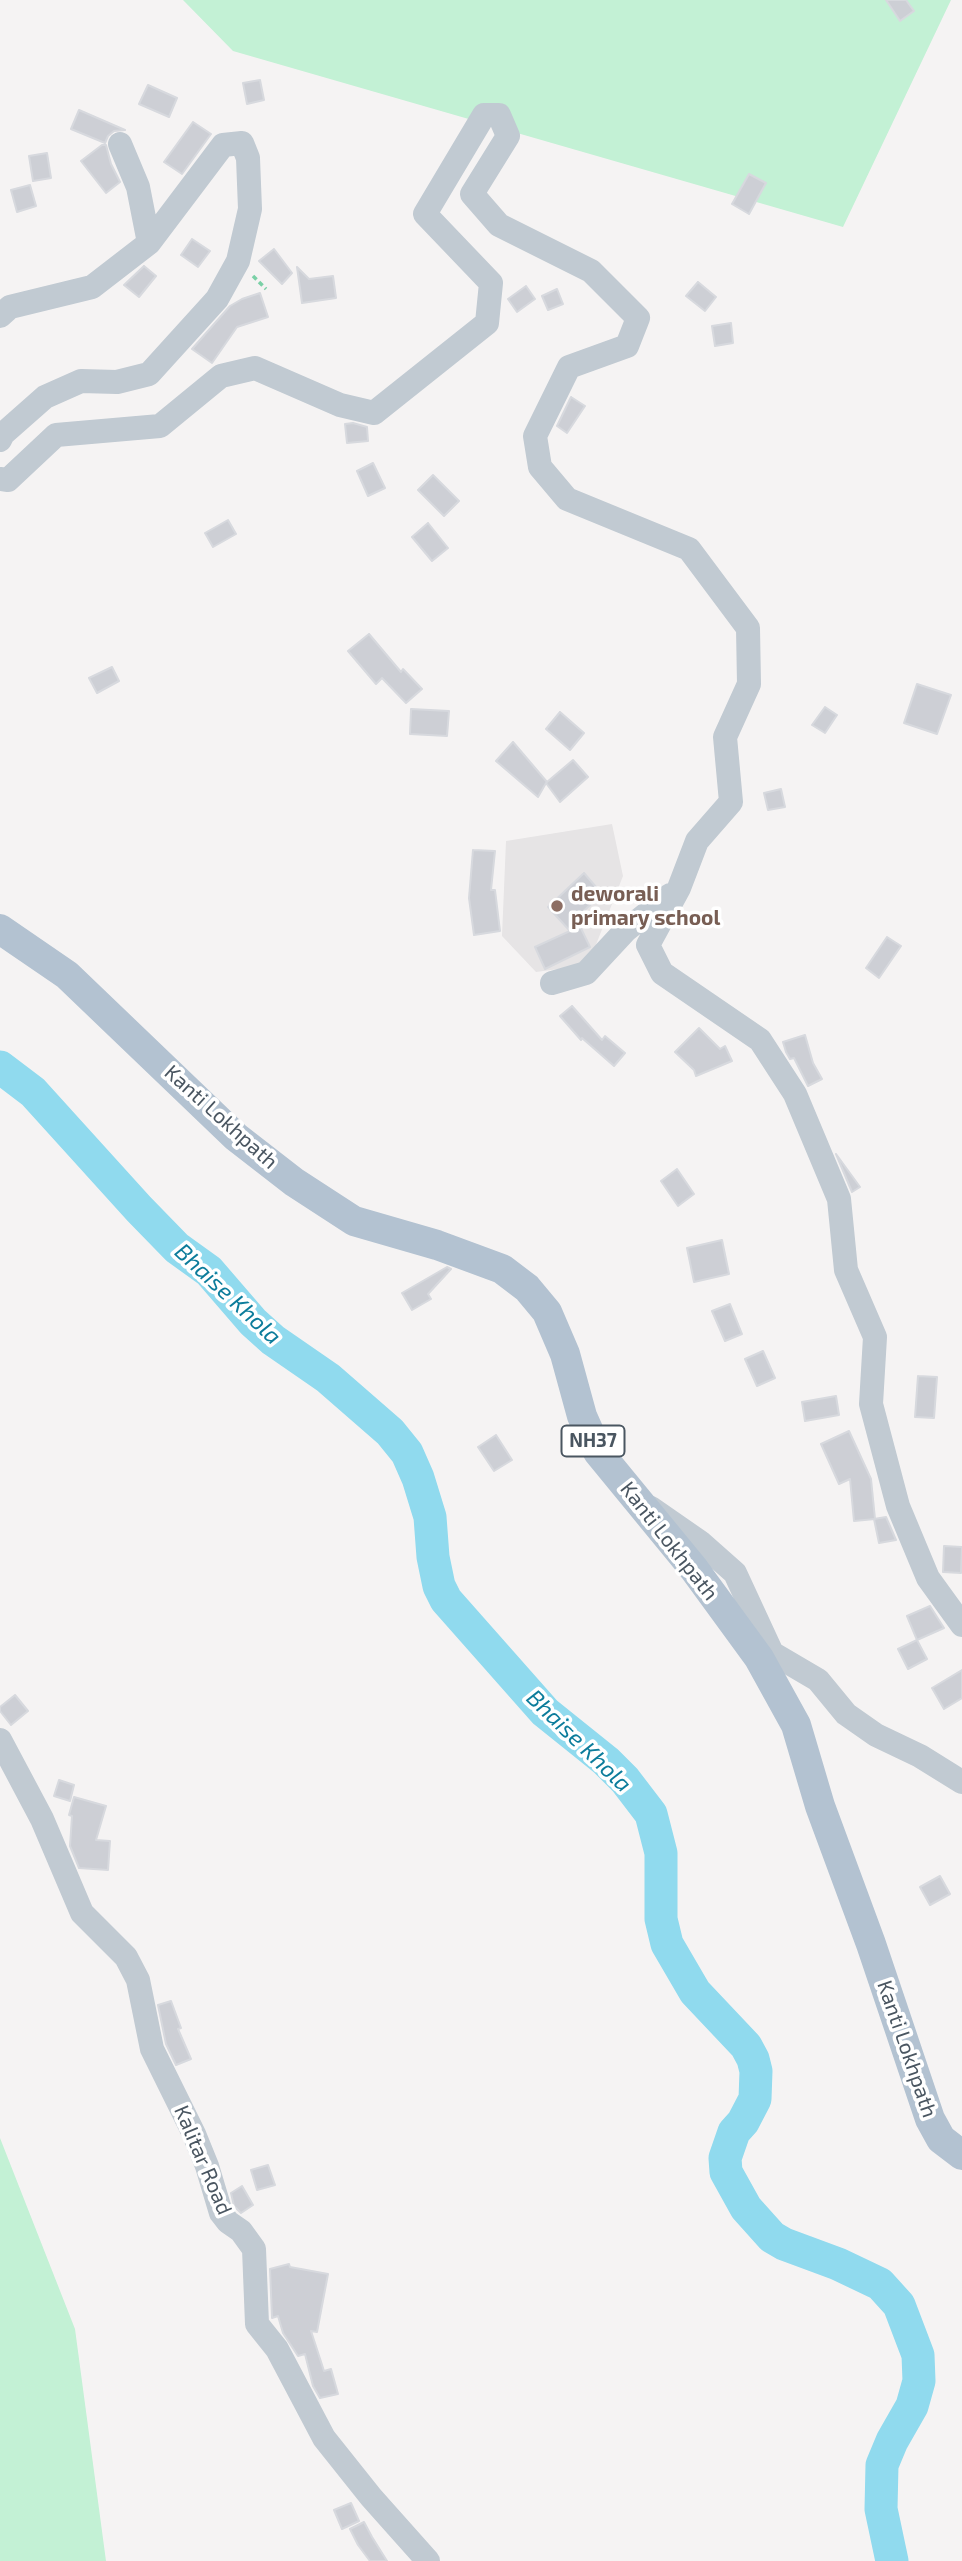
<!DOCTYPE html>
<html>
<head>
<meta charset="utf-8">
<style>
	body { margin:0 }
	canvas { display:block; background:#f5f3f3 }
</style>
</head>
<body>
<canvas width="962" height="2561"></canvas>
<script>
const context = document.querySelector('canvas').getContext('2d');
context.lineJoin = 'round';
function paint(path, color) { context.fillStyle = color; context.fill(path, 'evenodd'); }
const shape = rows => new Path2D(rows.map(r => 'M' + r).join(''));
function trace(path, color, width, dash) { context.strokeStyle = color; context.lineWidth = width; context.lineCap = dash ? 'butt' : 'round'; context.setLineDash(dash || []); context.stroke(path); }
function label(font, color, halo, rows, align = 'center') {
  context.font = font + ' "Exo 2",sans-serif'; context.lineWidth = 7; context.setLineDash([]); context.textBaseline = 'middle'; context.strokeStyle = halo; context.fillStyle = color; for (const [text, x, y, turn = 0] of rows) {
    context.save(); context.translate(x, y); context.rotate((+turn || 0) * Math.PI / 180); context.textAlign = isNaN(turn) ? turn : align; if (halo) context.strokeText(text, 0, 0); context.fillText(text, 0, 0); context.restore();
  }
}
paint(shape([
	[612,824,623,876,588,965,536,972,502,936,506,841]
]), '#e6e4e5');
paint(shape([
	[183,0,951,0,843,227,233,51],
	[0,2138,75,2329,106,2561,0,2561]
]), '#c3f1d5');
trace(shape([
	[0,1067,33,1092,139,1209,177,1248,209,1271,253,1322,273,1340,328,1378,390,1432,407,1453,418,1478,430,1517,433,1557,439,1586,446,1600,545,1712,606,1761,625,1780,651,1814,661,1853,661,1919,667,1944,695,1992,746,2046,753,2059,756,2071,755,2099,743,2122,734,2132,725,2158,726,2172,746,2208,772,2237,784,2244,838,2264,880,2284,899,2305,918,2355,919,2381,912,2406,892,2441,882,2465,881,2509,892,2561]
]), '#90daee', 33);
const building = shape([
	[886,0,906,0,914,11,900,21,886,0],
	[260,80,264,100,247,104,243,83,260,80],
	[148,85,177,98,169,117,139,104,148,85],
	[79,110,125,130,114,131,108,136,105,143,71,129,79,110],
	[193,122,211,134,182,174,164,162,193,122],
	[102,145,106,145,111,164,120,182,106,193,81,161,102,145],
	[47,153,51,178,33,181,29,156,47,153],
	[749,174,766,183,749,214,732,204,749,174],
	[30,185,36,206,17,212,11,190,30,185],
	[192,239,210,251,198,267,181,255,192,239],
	[274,249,292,273,282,284,259,261,274,249],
	[144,266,156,276,139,297,124,285,144,266],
	[297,267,309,279,333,276,336,298,302,303,297,267],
	[698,282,716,297,705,311,686,296,698,282],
	[526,286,535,299,517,312,508,299,526,286],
	[557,289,563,304,548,310,542,296,557,289],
	[260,293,268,317,237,327,212,363,192,349,230,306,242,299,260,293],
	[731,323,733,343,715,346,712,326,731,323],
	[571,397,585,406,567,433,557,426,571,397],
	[353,423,367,427,368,441,347,443,345,424,353,423],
	[373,463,385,488,368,496,357,471,373,463],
	[433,475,459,501,444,516,418,490,433,475],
	[228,520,236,534,213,547,205,533,228,520],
	[428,523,448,548,432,561,412,537,428,523],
	[369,634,401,672,403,669,422,689,406,703,382,678,376,684,348,651,369,634],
	[112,667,119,681,97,693,89,678,112,667],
	[917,684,951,695,937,734,904,723,917,684],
	[825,707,837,715,825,733,812,725,825,707],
	[411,709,449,711,447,736,410,734,411,709],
	[560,712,584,733,570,750,546,729,560,712],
	[513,742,547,782,573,760,588,777,560,802,546,783,538,797,496,761,513,742],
	[781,789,785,807,768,810,764,793,781,789],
	[473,850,495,851,491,890,495,890,500,931,474,935,469,898,473,850],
	[584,873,602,894,576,918,590,947,545,969,535,947,570,931,548,907,584,873],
	[887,937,901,946,879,978,866,968,887,937],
	[572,1006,602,1040,605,1036,625,1053,614,1066,582,1038,581,1040,560,1016,572,1006],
	[699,1028,720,1049,725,1046,732,1061,696,1076,694,1070,675,1052,699,1028],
	[805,1035,813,1063,822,1079,808,1086,794,1058,790,1059,786,1052,783,1042,805,1035],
	[836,1154,860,1187,852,1192,836,1154],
	[677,1169,694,1194,678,1206,661,1181,677,1169],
	[722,1240,729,1274,694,1282,687,1248,722,1240],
	[447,1267,451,1269,428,1294,431,1299,412,1310,402,1293,447,1267],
	[730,1304,742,1334,725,1341,712,1311,730,1304],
	[763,1351,775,1378,757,1386,745,1359,763,1351],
	[918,1376,937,1377,934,1418,915,1417,918,1376],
	[836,1396,839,1415,805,1421,802,1402,836,1396],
	[849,1431,871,1479,875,1519,854,1521,850,1479,839,1484,821,1444,849,1431],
	[496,1435,512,1460,494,1471,478,1447,496,1435],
	[886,1517,896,1540,879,1543,874,1519,886,1517],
	[944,1546,962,1547,961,1573,943,1572,944,1546],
	[930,1606,944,1628,917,1640,907,1616,930,1606],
	[917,1640,927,1659,908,1669,898,1649,917,1640],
	[962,1670,962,1698,944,1709,932,1688,962,1670],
	[15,1695,28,1711,11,1725,0,1711,0,1707,15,1695],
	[59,1780,74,1785,70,1801,54,1796,59,1780],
	[74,1797,106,1806,96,1840,110,1841,108,1870,79,1868,70,1846,72,1816,69,1815,74,1797],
	[940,1876,950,1894,930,1905,920,1887,940,1876],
	[171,2001,181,2028,178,2029,191,2059,176,2065,166,2044,158,2005,171,2001],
	[268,2165,275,2185,257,2190,251,2170,268,2165],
	[242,2186,253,2205,241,2213,234,2206,231,2193,242,2186],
	[289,2264,290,2267,328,2274,317,2332,311,2331,324,2371,331,2369,338,2394,320,2398,313,2386,305,2354,298,2356,283,2333,278,2316,272,2318,270,2269,289,2264],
	[351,2503,359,2521,342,2529,334,2510,351,2503],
	[364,2522,372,2537,387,2561,370,2561,358,2545,350,2529,364,2522]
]);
paint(building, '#cdcfd5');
trace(building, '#d7d9de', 2);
trace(shape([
	[253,276,266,289]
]), '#7ad0a6', 3.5, [5, 3.5]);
trace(shape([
	[120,144,138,187,149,243],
	[0,316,10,307,92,287,149,243,223,145,242,143,248,158,250,209,238,261,217,299,149,374,117,382,81,381,45,397,3,434,0,440],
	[0,479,8,480,56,435,160,426,221,376,255,368,340,405,374,413,487,323,491,283,425,214,484,115,499,115,508,136,472,194,499,225,591,271,638,318,627,346,569,367,535,436,540,467,567,499,689,549,748,628,749,684,725,737,731,802,697,841,679,888,648,945,662,973,760,1040,795,1094,839,1199,846,1270,875,1337,871,1404,898,1506,928,1578,962,1625],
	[552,983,586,973,625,931,670,895],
	[651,1508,700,1542,735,1573,772,1653,818,1680,846,1714,876,1735,920,1756,962,1782],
	[0,1740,42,1819,82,1913,126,1957,138,1980,152,2049,194,2134,207,2166,221,2213,228,2222,241,2231,254,2249,257,2324,277,2349,324,2438,371,2497,428,2561]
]), '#c1cad2', 24);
trace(shape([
	[0,929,67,975,236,1137,294,1182,354,1221,437,1245,502,1269,527,1288,547,1312,565,1354,582,1416,598,1452,694,1569,759,1658,796,1725,820,1806,871,1944,930,2119,941,2139,962,2155]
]), '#b3c2d1', 30);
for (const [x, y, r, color] of [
	[557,906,7,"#8d6e63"]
]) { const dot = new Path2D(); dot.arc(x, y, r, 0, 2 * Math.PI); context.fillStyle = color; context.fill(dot); trace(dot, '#fff', 2.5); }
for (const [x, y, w] of [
	[593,1441,63]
]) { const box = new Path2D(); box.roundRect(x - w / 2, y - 15.5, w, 31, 5); context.fillStyle = '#fff'; context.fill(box); trace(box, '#4a5661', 2); }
label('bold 19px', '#4a5661', null, [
	["NH37",593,1441]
]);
label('bold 21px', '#785e54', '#fff', [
	["deworali",571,894],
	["primary school",571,918]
], 'left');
label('21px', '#4a5661', '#fff', [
	["Kanti Lokhpath",221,1117,42],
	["Kanti Lokhpath",669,1541,52],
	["Kanti Lokhpath",907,2049,71],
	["Kalitar Road",203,2160,67]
]);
label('italic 23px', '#0c7c9b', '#fff', [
	["Bhaise Khola",228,1294,43],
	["Bhaise Khola",579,1741,44]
]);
</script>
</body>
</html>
